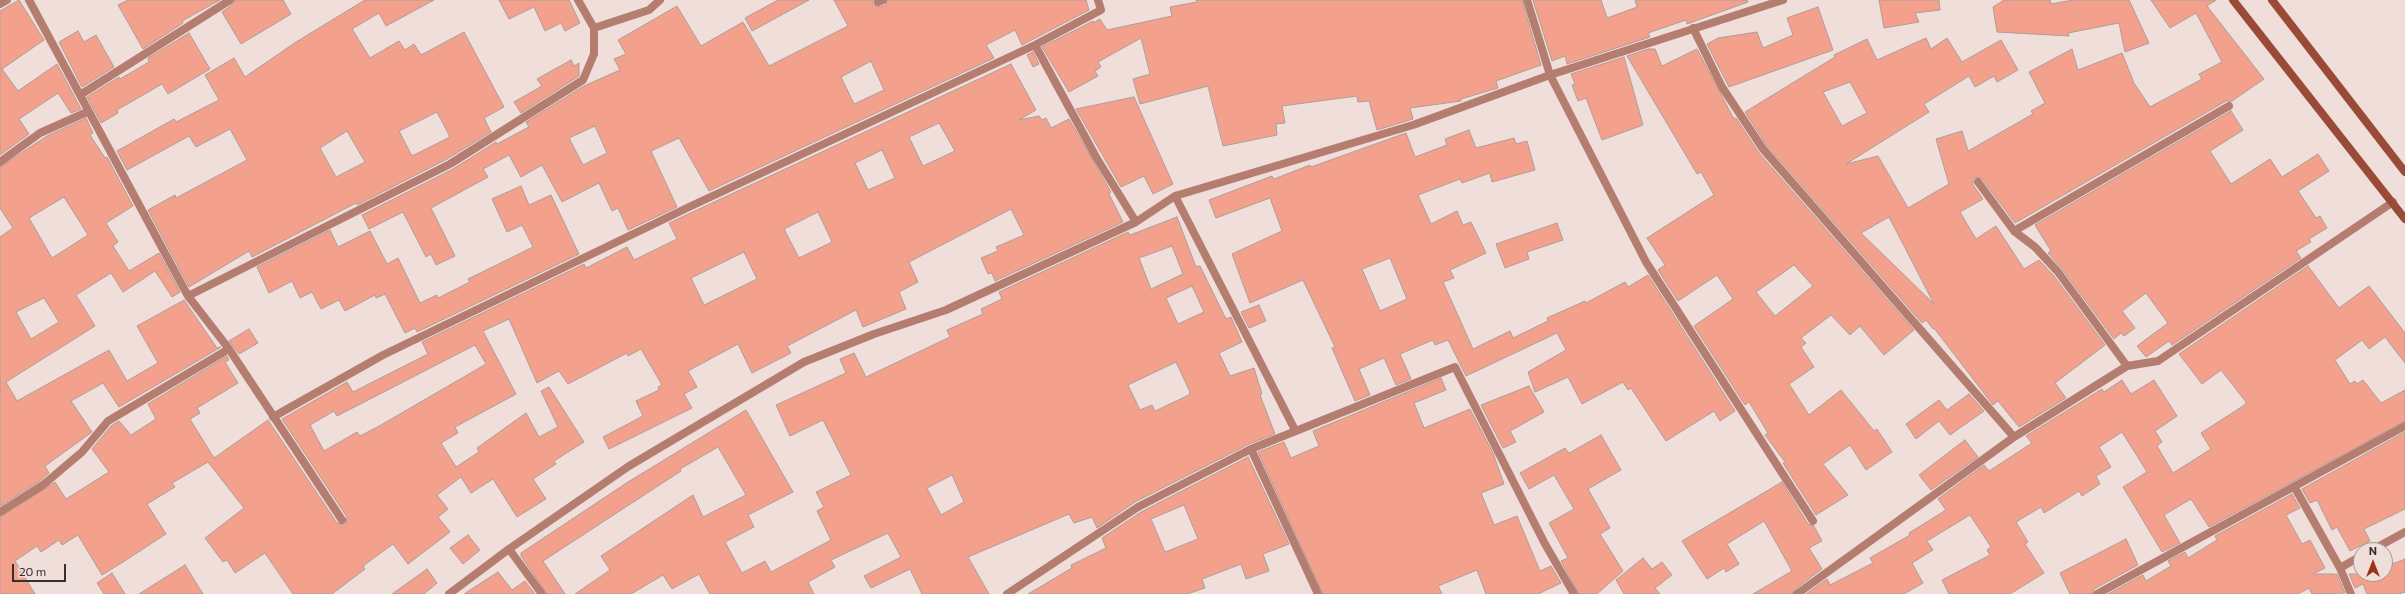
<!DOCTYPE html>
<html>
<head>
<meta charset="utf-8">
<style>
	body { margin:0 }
	#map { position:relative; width:2405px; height:594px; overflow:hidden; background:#efded9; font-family:Commissioner,sans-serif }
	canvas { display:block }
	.north { position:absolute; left:2353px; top:542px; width:40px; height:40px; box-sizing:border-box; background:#efded9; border:1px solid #a59894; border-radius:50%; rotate:0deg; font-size:11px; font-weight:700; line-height:16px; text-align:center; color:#352f2d }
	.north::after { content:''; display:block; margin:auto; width:14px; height:18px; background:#9b331b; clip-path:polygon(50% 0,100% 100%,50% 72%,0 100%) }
	.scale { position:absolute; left:12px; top:564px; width:54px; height:18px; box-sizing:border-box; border:2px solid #352f2d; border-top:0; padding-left:5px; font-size:12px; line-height:14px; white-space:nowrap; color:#352f2d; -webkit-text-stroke:3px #efded9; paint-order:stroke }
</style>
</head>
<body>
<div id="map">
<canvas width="2405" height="594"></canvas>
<div class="north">N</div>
<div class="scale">20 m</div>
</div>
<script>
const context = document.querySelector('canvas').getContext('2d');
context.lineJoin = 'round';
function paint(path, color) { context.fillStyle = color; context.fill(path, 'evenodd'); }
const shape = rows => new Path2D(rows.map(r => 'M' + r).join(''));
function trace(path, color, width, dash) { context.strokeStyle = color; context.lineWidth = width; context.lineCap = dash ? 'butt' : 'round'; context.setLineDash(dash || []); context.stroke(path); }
const building = shape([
	[19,0,44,40,2,69,18,91,57,64,81,109,71,113,58,93,19,119,29,134,0,155,0,11,19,0],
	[128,0,220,0,182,21,183,23,143,49,118,5,128,0],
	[235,0,283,0,291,14,241,44,222,12,233,4,235,0],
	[365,0,434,0,386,26,379,13,352,29,370,58,399,41,405,50,414,44,421,55,464,32,504,107,484,118,491,132,447,159,357,205,356,203,252,257,249,251,189,287,148,210,175,195,176,198,247,160,230,129,196,147,189,136,127,170,117,151,174,119,176,122,219,100,205,75,234,58,245,77,296,42,365,0],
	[437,112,450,137,412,156,399,131,437,112],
	[347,131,365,162,336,177,320,148,347,131],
	[499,0,569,0,580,23,565,31,561,23,545,31,534,7,509,19,499,0],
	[778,0,809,0,752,31,745,18,778,0],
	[834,0,873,0,873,4,878,7,885,5,888,0,1086,0,1089,10,1022,45,1015,30,986,45,994,58,709,191,679,138,651,151,677,207,628,230,618,208,612,211,599,183,562,202,542,165,521,177,509,155,483,169,488,177,431,208,455,256,436,265,431,254,426,257,403,212,369,229,362,215,453,169,496,142,497,144,529,127,526,122,584,86,620,70,614,59,626,54,618,40,677,6,701,46,743,22,769,66,848,26,834,0],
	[871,61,884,90,854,104,841,77,871,61],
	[595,126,607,153,583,165,569,138,595,126],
	[1196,0,1522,0,1541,65,1496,81,1498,88,1461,99,1461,101,1410,108,1413,119,1377,130,1369,101,1358,102,1357,96,1282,106,1285,123,1276,124,1277,135,1223,146,1208,86,1140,104,1133,79,1150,74,1141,38,1098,62,1101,67,1095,71,1098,76,1069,92,1042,47,1093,21,1093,23,1100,19,1107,30,1172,16,1170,7,1197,2,1196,0],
	[1533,0,1601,0,1607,18,1637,7,1635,0,1747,0,1748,2,1687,24,1686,20,1648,33,1650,37,1567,64,1565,56,1552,61,1533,0],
	[1879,0,1939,0,1940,10,1915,13,1919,22,1884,28,1879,0],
	[2004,0,2050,0,2051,4,2073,0,2129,0,2149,43,2125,52,2119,23,2068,33,2069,36,1997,32,1993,7,2004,0],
	[2151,0,2216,0,2207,6,2264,79,2232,101,2226,101,2015,223,1982,179,1978,177,1973,179,1973,185,1983,199,1960,212,1976,239,1996,226,2024,269,2039,260,2054,276,2105,345,2055,383,2066,398,2019,427,1998,401,1993,405,1934,328,1933,329,1926,320,1922,323,1767,146,1745,112,1835,57,1834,55,1867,39,1877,60,1926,38,1931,49,1947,38,1962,62,2001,40,2018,70,1997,82,1994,76,1975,87,1969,76,1924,104,1929,112,1846,164,1878,156,1908,208,1949,184,1936,139,1962,131,1968,151,2033,114,2031,111,2045,103,2029,72,2072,49,2078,70,2122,53,2134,83,2150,107,2202,79,2199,74,2222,62,2196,13,2170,28,2151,0],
	[1850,82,1867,113,1842,126,1823,92,1850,82],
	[1889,217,1934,304,1861,233,1889,217],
	[1818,7,1833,50,1729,87,1707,44,1718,38,1757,32,1763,48,1793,35,1787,18,1818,7],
	[78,31,84,42,96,35,114,67,82,87,59,42,78,31],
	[189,33,210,69,168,94,162,84,117,110,118,113,101,123,87,97,119,77,120,79,149,62,148,58,189,33],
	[1648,49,1655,49,1662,66,1697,49,1734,119,1736,118,1759,153,1914,330,1884,355,1860,326,1850,335,1831,315,1801,338,1806,343,1801,347,1814,367,1789,384,1809,415,1841,390,1874,431,1877,429,1892,452,1866,470,1850,445,1823,464,1848,495,1816,515,1783,463,1785,462,1765,435,1768,433,1749,402,1745,405,1694,326,1733,299,1717,275,1678,301,1658,270,1665,265,1647,238,1714,195,1701,172,1697,174,1627,56,1648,49],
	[1794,265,1813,286,1775,316,1756,292,1794,265],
	[1033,52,1039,64,1033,67,1027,55,1033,52],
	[1624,57,1643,125,1602,140,1586,98,1578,101,1572,85,1575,84,1571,74,1624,57],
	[571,60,574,66,579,63,579,76,521,113,514,102,542,86,537,79,571,60],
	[1011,64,1036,110,1019,120,1039,116,1042,120,1046,118,1051,128,1069,119,1111,192,1109,194,1123,222,995,281,992,273,988,274,981,258,998,251,996,247,1024,235,1011,209,909,262,918,282,899,292,906,309,863,327,856,310,787,346,791,353,752,373,738,344,688,371,697,387,684,394,692,408,609,449,603,437,643,416,636,401,659,390,658,387,662,385,641,349,628,356,627,353,568,384,559,371,537,383,509,319,483,331,516,394,455,427,458,433,441,443,456,467,479,452,477,448,526,413,539,437,558,427,541,391,549,387,584,442,554,461,556,464,533,479,546,499,517,517,493,479,471,493,461,477,437,495,448,509,438,517,450,532,408,564,393,544,363,566,365,569,332,594,293,594,265,553,235,573,227,560,223,562,205,538,244,508,208,462,172,483,175,487,147,504,166,534,123,562,102,575,78,535,62,545,59,540,41,552,37,546,15,561,35,594,0,594,0,517,55,482,66,499,109,472,92,449,111,426,119,421,131,435,156,419,148,404,227,356,229,360,225,362,238,383,197,408,200,413,190,419,214,458,268,420,337,523,345,525,347,517,282,419,347,382,353,392,428,354,422,342,584,264,586,268,627,247,634,260,677,239,669,223,1011,64],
	[939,123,955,151,923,166,909,137,939,123],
	[882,150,895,178,868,190,855,163,882,150],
	[818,212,832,242,799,258,784,229,818,212],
	[744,252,757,279,704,305,691,278,744,252],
	[475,345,486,364,381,425,360,436,357,432,324,451,310,425,334,411,337,416,475,345],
	[1134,97,1173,184,1153,194,1144,176,1121,187,1076,109,1134,97],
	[2231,111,2243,130,2210,151,2231,184,2270,159,2282,177,2318,154,2329,171,2298,191,2316,218,2320,216,2327,228,2309,239,2311,242,2296,251,2301,258,2172,345,2169,341,2146,357,2137,346,2168,323,2146,293,2122,311,2135,328,2124,336,2121,333,2114,339,2062,269,2048,253,2051,251,2035,225,2231,111],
	[86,118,93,133,90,135,105,158,107,157,133,206,106,223,118,242,113,246,129,271,159,253,180,292,172,297,155,271,123,292,111,273,76,295,95,326,6,382,17,401,109,350,127,381,158,363,137,326,184,300,217,348,221,347,119,407,103,383,71,401,92,432,45,466,49,473,40,481,0,506,0,237,13,228,0,208,0,167,47,136,86,118],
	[64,197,88,235,52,258,29,218,64,197],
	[44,298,59,322,31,339,16,312,44,298],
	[1469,130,1476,148,1514,138,1516,144,1527,141,1535,170,1492,182,1490,173,1462,183,1460,179,1418,195,1431,224,1457,211,1463,225,1471,222,1486,253,1450,270,1454,278,1443,282,1473,349,1510,331,1513,338,1548,321,1547,318,1585,301,1586,303,1625,282,1628,287,1648,275,1735,411,1720,421,1714,411,1666,441,1631,388,1628,390,1623,382,1582,404,1568,377,1535,392,1528,372,1566,350,1557,333,1466,376,1448,340,1435,345,1433,340,1400,354,1411,379,1396,385,1384,358,1359,369,1370,395,1355,401,1332,348,1335,347,1303,280,1250,303,1232,254,1282,231,1270,198,1216,218,1209,200,1272,176,1274,179,1310,165,1311,167,1406,133,1415,157,1447,145,1445,139,1469,130],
	[1390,258,1407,299,1380,311,1362,269,1390,258],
	[521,186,529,205,551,195,579,254,417,332,415,328,405,333,385,294,376,298,375,295,345,311,339,300,321,309,312,292,300,298,292,281,269,293,257,267,330,230,338,247,370,231,387,264,398,258,420,303,437,295,438,298,470,282,468,279,533,247,522,225,507,232,492,199,521,186],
	[1177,217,1196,267,1200,266,1226,319,1231,317,1242,342,1219,353,1230,376,1254,368,1262,394,1260,395,1275,434,1249,444,1135,502,1097,528,1092,517,1074,523,1069,514,968,557,989,594,922,594,910,569,871,588,864,576,901,557,888,533,831,560,835,567,808,582,814,594,710,594,699,574,672,589,663,575,631,594,575,594,610,570,601,556,693,495,703,517,746,495,718,447,680,469,681,471,543,561,565,594,547,594,521,556,521,553,628,482,746,410,793,492,748,515,754,527,725,542,742,573,765,561,771,572,831,540,817,511,824,507,816,492,851,475,823,420,790,436,776,405,846,373,840,359,854,353,866,377,950,337,947,330,983,314,981,309,1002,299,999,292,1128,232,1130,235,1177,217],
	[1172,246,1183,274,1151,289,1139,258,1172,246],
	[1192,286,1204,312,1178,324,1166,298,1192,286],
	[1176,362,1190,392,1189,395,1155,411,1152,405,1140,410,1128,385,1176,362],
	[952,475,964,502,941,515,927,488,952,475],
	[1557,223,1563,240,1527,252,1529,259,1505,268,1496,244,1557,223],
	[2308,266,2339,308,2369,286,2405,333,2405,363,2385,337,2369,349,2362,340,2335,360,2350,384,2355,381,2357,384,2363,380,2381,403,2405,390,2405,421,2209,527,2191,499,2164,515,2180,543,2162,552,2123,487,2147,472,2122,432,2099,447,2111,467,2096,476,2100,484,2082,496,2079,491,2044,513,2041,507,2016,522,2028,542,2025,544,2044,573,2010,594,1949,594,1942,580,1990,555,1987,550,1991,547,1970,515,1927,541,1933,550,1912,563,1923,583,1904,594,1806,594,1827,579,1830,585,1873,563,1870,558,1910,535,1909,533,1946,510,1938,499,1984,465,1989,471,2032,443,2026,436,2102,389,2104,392,2122,380,2131,394,2154,380,2177,416,2155,431,2162,442,2157,446,2173,473,2211,449,2201,433,2246,404,2246,402,2221,370,2202,384,2179,354,2308,266],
	[1259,305,1266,321,1249,328,1241,312,1259,305],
	[249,329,258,343,239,354,229,341,249,329],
	[1441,378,1446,390,1414,403,1424,428,1470,409,1493,453,1504,484,1481,493,1494,525,1517,516,1540,571,1551,566,1561,583,1538,594,1486,594,1477,570,1438,586,1442,594,1323,594,1258,452,1284,442,1291,458,1319,446,1313,431,1441,378],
	[1529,386,1544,412,1510,431,1516,442,1503,448,1481,405,1529,386],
	[1969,394,1984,411,1950,435,1939,421,1916,439,1906,424,1939,400,1947,410,1969,394],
	[2405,432,2405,509,2364,529,2370,541,2350,551,2337,527,2332,530,2317,500,2310,503,2302,489,2405,432],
	[1601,435,1621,470,1588,489,1610,528,1600,534,1623,571,1597,594,1579,594,1561,561,1568,558,1549,523,1574,509,1554,475,1529,489,1520,473,1565,448,1569,453,1601,435],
	[1965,440,1978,457,1931,490,1919,475,1965,440],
	[1248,457,1289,544,1263,554,1269,571,1246,579,1241,564,1202,579,1205,588,1187,594,1028,594,1072,568,1071,565,1106,548,1102,538,1141,512,1248,457],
	[1184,505,1198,539,1165,552,1151,519,1184,505],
	[1782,482,1808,524,1814,526,1822,541,1809,548,1822,569,1794,590,1792,594,1753,594,1792,571,1764,521,1727,544,1739,564,1726,572,1724,568,1707,579,1682,541,1782,482],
	[2292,494,2300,508,2286,515,2302,544,2310,540,2325,568,2313,574,2337,574,2345,593,2312,594,2309,588,2298,594,2108,594,2143,575,2146,581,2171,566,2168,561,2185,552,2188,558,2217,540,2215,536,2292,494],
	[468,535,480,550,463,564,450,548,468,535],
	[2126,539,2138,565,2094,589,2092,594,2070,594,2060,573,2126,539],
	[1643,558,1652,569,1662,562,1672,575,1655,588,1660,594,1624,594,1616,580,1643,558],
	[2405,559,2405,592,2399,594,2367,594,2363,584,2355,588,2349,574,2385,574,2385,567,2405,559],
	[185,565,203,594,139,594,185,565],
	[427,569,437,583,424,594,392,594,427,569],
	[498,572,512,590,525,581,535,594,464,594,498,572],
	[112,573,125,594,104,594,97,583,112,573]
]);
paint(building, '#f3a18d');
trace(building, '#ad9d99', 1);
trace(shape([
	[29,0,188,296,229,349,342,520],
	[1527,0,1550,75,1646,262,1813,521],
	[878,2,883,0],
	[0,4,7,0],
	[594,28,649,10,660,0],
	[1693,28,1722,87,1763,149,2014,437],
	[1035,45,1096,157,1136,222],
	[80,95,230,0],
	[0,162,40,133,87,112],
	[1978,182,2014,231,2035,247,2058,272,2127,366],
	[1175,196,1295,430],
	[2014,231,2229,106],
	[188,296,450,164,583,80,594,54,594,28,578,0],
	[273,417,383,355,689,207,1035,45,1101,10,1098,0],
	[1251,449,1318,594],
	[2295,488,2340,568,2351,594],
	[0,512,43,485,82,452,108,421,229,349],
	[509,549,542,594],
	[2372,550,2405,532],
	[2340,568,2361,556],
	[449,594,509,549,629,466,804,362,874,334,946,310,1136,222,1175,196,1413,125,1550,75,1783,0],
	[1007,594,1138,507,1251,449,1455,367,1545,544,1574,594],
	[1797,594,2014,437,2127,366,2158,361,2393,202],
	[2097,594,2405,426]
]), '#b57d70', 8);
trace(shape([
	[2233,0,2405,219],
	[2272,0,2405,172]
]), '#9a4b38', 8);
</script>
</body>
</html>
